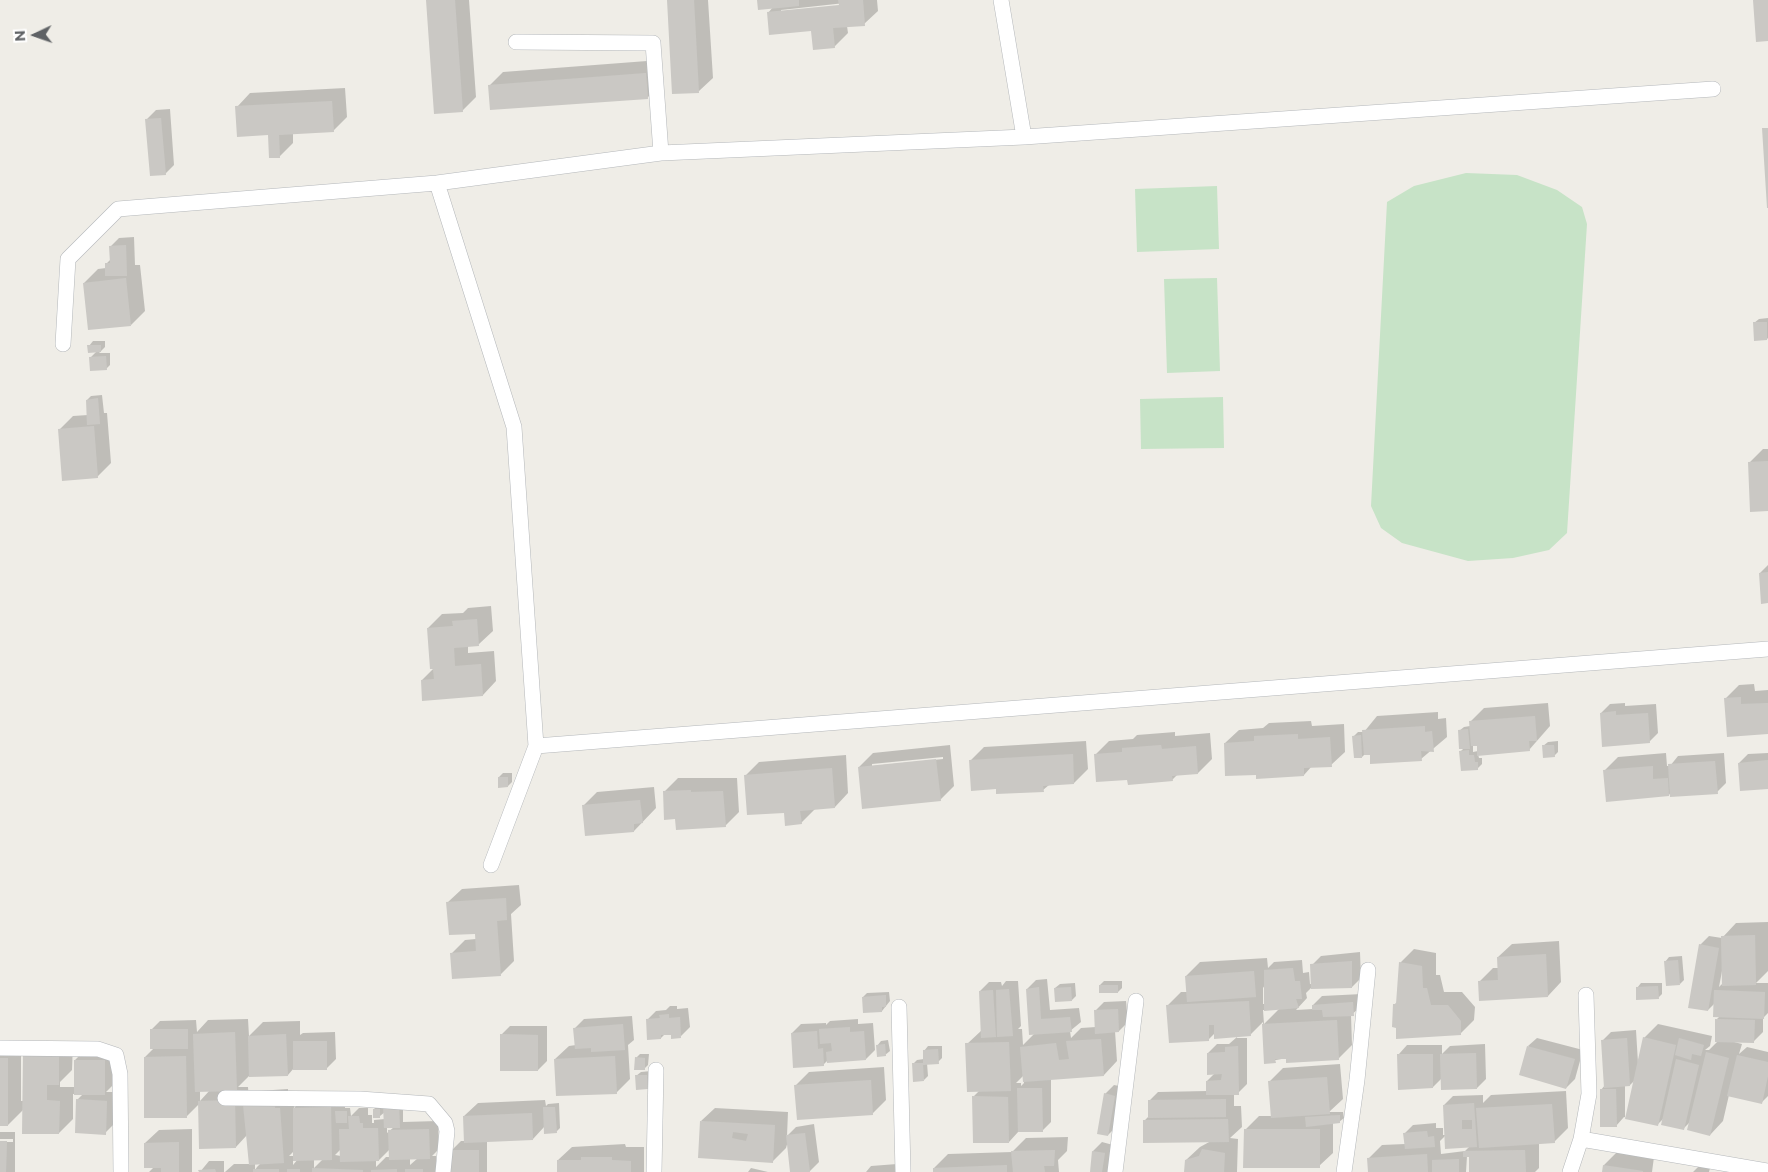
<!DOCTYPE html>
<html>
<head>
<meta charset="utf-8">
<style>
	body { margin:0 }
	#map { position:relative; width:1768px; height:1172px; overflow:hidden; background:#efede7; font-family:Montserrat,sans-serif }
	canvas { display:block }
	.north { position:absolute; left:10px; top:10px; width:50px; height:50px; -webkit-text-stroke:4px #fff; paint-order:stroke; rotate:267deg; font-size:14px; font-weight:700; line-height:20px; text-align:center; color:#5f6265 }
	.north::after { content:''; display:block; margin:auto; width:18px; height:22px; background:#5f6265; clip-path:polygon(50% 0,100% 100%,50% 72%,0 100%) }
</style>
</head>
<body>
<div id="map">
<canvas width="1768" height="1172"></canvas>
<div class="north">N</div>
</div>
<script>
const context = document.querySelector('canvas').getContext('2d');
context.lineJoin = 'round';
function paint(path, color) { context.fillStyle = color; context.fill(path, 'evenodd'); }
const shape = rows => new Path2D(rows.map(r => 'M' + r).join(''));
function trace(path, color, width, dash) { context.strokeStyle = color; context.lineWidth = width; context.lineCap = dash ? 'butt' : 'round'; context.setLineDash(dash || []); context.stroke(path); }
paint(shape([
	[1466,173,1517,175,1557,190,1582,207,1587,224,1567,533,1549,550,1513,558,1468,561,1402,543,1381,528,1371,506,1387,202,1414,186],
	[1217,186,1219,249,1137,252,1135,189],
	[1217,278,1220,371,1167,373,1164,279],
	[1223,397,1224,448,1141,449,1140,399]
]), '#c7e3c7');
paint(shape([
	[427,0,469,0,476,97,462,111],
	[668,0,708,0,713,78,699,91,674,93],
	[758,0,877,0,878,11,864,24,847,26,848,33,834,47,812,29,768,13,773,7],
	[845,3,845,6,781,12,781,10],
	[660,60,661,84,647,98,489,86,503,72],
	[345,88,347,117,333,131,293,133,293,143,279,157,269,134,237,107,250,93],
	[170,109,174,165,165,174,147,119,156,110],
	[134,237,135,265,140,265,145,311,131,325,84,283,98,269,106,268,106,264,111,259,110,247,119,238],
	[1768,318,1768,338,1767,339,1754,323,1759,319],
	[93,341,105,341,105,347,99,353,110,353,110,365,106,369,90,358,97,351,89,346],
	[102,395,104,413,107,413,111,463,97,477,59,430,73,416,88,415,87,400,91,396],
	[1763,449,1768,449,1768,510,1749,463],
	[1768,565,1768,602,1760,573],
	[491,606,493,631,479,644,468,645,468,653,494,651,496,681,483,695,422,680,435,667,428,628,442,614,463,613,468,608],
	[1754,684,1755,691,1768,690,1768,733,1725,699,1739,685],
	[1548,703,1550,726,1529,750,1478,754,1479,758,1482,758,1482,764,1478,768,1461,751,1464,748,1459,731,1464,727,1470,726,1470,722,1484,708],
	[1478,744,1478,751,1473,752,1473,745],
	[1625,703,1625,706,1656,704,1658,733,1649,742,1601,713,1610,704],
	[1438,712,1438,719,1446,718,1447,737,1421,759,1371,753,1365,754,1362,757,1354,736,1358,732,1364,732,1377,716],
	[1311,721,1312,726,1344,724,1345,752,1331,765,1312,766,1304,775,1257,774,1225,743,1239,730,1263,728,1269,723],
	[1175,732,1175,736,1210,733,1212,759,1198,773,1177,775,1172,780,1128,779,1095,755,1109,741,1133,739,1137,735],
	[1086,741,1088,769,1074,783,1049,785,1043,790,997,788,970,761,984,747],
	[1558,741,1558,752,1554,756,1543,746,1548,742],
	[950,745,954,786,940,800,859,767,873,753],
	[943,757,943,759,872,766,872,764],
	[1666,753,1667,766,1670,766,1678,756,1724,753,1726,783,1717,792,1671,792,1669,795,1605,770,1618,757],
	[1768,753,1768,787,1739,763,1748,754],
	[846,755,848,793,835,807,815,809,801,823,745,776,759,762],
	[503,773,512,773,512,782,508,786,499,777],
	[678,778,737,778,739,812,725,826,677,818,664,792],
	[654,787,656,808,634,831,584,805,597,792],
	[519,885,521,905,511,914,514,961,500,975,451,954,465,940,476,939,476,933,448,902,462,889],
	[1768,922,1768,971,1756,983,1768,983,1768,1013,1763,1018,1763,1032,1754,1041,1734,1042,1742,1044,1739,1054,1747,1047,1768,1052,1768,1096,1761,1103,1729,1095,1723,1121,1710,1135,1690,1122,1683,1129,1663,1119,1657,1125,1624,1117,1616,1126,1601,1090,1605,1085,1602,1041,1611,1032,1636,1030,1638,1063,1644,1038,1658,1024,1712,1036,1710,1046,1705,1050,1709,1050,1718,1041,1716,1020,1720,1016,1715,1003,1708,1010,1700,945,1709,936,1722,938,1736,923],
	[1722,971,1723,983,1719,987],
	[1635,1080,1626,1117,1625,1117,1625,1085,1630,1085],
	[1559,941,1561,982,1548,996,1479,982,1493,968,1498,968,1498,957,1512,944],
	[1414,949,1436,953,1436,975,1440,975,1444,992,1462,992,1475,1007,1474,1020,1460,1034,1394,1005,1398,1001,1400,963],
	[1360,952,1361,978,1352,987,1311,988,1306,993,1307,998,1296,1010,1313,1009,1313,1005,1322,996,1362,994,1363,1005,1351,1015,1352,1045,1338,1059,1287,1058,1265,1062,1263,1022,1250,1035,1216,1032,1208,1040,1167,1006,1181,992,1187,992,1186,976,1200,962,1267,958,1268,968,1274,962,1302,960,1303,973,1309,972,1310,984,1312,984,1312,965,1321,956],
	[1265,985,1266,1004,1263,1004,1263,988],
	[1279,1009,1264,1024,1263,1010],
	[1682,956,1684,980,1680,984,1665,962,1669,957],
	[1047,979,1050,1010,1079,1008,1081,1022,1070,1031,1071,1038,1081,1028,1096,1027,1095,1011,1104,1002,1126,1001,1128,1022,1119,1031,1115,1031,1117,1061,1104,1075,1051,1079,1051,1122,1042,1131,1019,1131,1009,1142,974,1096,980,1090,967,1044,982,1030,980,991,989,982,1001,982,1002,986,1006,981,1018,981,1021,1026,1018,1029,1022,1029,1023,1045,1035,1033,1027,989,1036,980],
	[1023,1076,1024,1083,1021,1086,1021,1083,1016,1083],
	[1104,981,1122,981,1122,988,1118,992,1100,985],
	[1075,983,1076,996,1072,1000,1055,988,1060,984],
	[1641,983,1662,983,1662,994,1658,998,1637,988],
	[889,992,890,1001,882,1011,863,997,867,993],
	[670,1006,677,1006,677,1009,688,1008,690,1027,681,1036,672,1033,665,1034,661,1038,647,1020,656,1011,666,1010],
	[632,1016,634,1040,628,1045,630,1079,616,1093,555,1059,569,1046,576,1045,575,1028,584,1019],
	[248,1019,249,1036,263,1022,300,1021,300,1035,303,1033,335,1032,336,1059,327,1068,294,1068,288,1075,249,1076,238,1087,248,1087,249,1100,258,1091,288,1089,288,1095,293,1095,294,1108,308,1095,345,1094,345,1108,350,1108,351,1116,359,1108,368,1108,368,1115,372,1115,372,1123,374,1123,374,1120,385,1119,385,1112,380,1116,374,1109,378,1105,403,1102,403,1122,438,1121,439,1149,432,1156,436,1156,436,1172,225,1172,234,1164,250,1164,247,1135,236,1147,199,1104,186,1117,145,1057,154,1048,151,1030,160,1021,196,1020,197,1032,208,1020],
	[200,1090,210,1090,200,1101],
	[387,1127,394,1127,387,1133],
	[341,1149,341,1156,335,1155],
	[390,1149,390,1157,386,1157,376,1167,376,1160,379,1160],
	[294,1151,294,1156,289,1156],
	[410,1158,418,1158,410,1165],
	[293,1159,298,1159,293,1165],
	[314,1159,323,1159,314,1168],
	[261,1163,257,1167,255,1170,255,1164],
	[858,1019,858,1024,873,1023,875,1050,866,1059,828,1060,823,1065,792,1033,801,1024,826,1023,826,1025,830,1021],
	[510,1026,547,1026,547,1061,538,1070,501,1035],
	[1237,1037,1237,1038,1247,1038,1247,1084,1238,1093,1234,1093,1234,1106,1241,1106,1242,1127,1230,1138,1238,1139,1237,1172,1186,1172,1186,1160,1200,1147,1211,1141,1144,1121,1149,1116,1149,1101,1158,1092,1207,1091,1207,1081,1215,1073,1208,1053,1217,1044,1229,1044],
	[1537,1038,1583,1050,1575,1079,1566,1088,1528,1046],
	[888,1040,890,1051,885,1055,877,1046,881,1041],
	[73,1043,72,1070,60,1082,60,1087,75,1087,75,1060,84,1051,113,1051,113,1085,106,1092,116,1092,114,1124,105,1133,77,1100,83,1094,73,1094,73,1119,59,1133,24,1109,8,1125,0,1125,0,1045,21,1045,21,1101,24,1101,24,1056],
	[1485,1044,1486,1079,1477,1088,1442,1078,1433,1087,1399,1054,1407,1045,1442,1045,1442,1054,1450,1046],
	[928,1046,942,1046,942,1058,938,1062,927,1063,928,1076,924,1080,913,1064,917,1060,924,1059,924,1051],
	[640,1054,649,1054,648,1065,644,1069,636,1058],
	[1340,1064,1343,1099,1329,1112,1343,1112,1344,1118,1339,1122,1333,1122,1333,1153,1319,1166,1245,1130,1259,1116,1272,1116,1269,1082,1283,1068],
	[884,1067,886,1100,872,1114,796,1085,809,1072],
	[651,1071,652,1084,648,1088,636,1076,641,1072],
	[1114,1085,1124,1087,1117,1126,1108,1135,1105,1094],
	[1566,1091,1568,1128,1554,1142,1539,1143,1539,1168,1535,1172,1470,1172,1470,1156,1467,1156,1466,1172,1369,1172,1368,1159,1382,1145,1405,1144,1404,1134,1413,1125,1436,1123,1436,1128,1443,1128,1443,1135,1446,1135,1444,1105,1453,1096,1483,1095,1483,1103,1491,1095],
	[1446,1135,1470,1146,1465,1151,1441,1154,1440,1141],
	[545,1100,546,1106,548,1104,559,1103,560,1128,556,1132,545,1126,533,1139,487,1141,487,1172,452,1172,452,1150,461,1141,465,1141,464,1116,478,1103],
	[715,1108,788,1112,787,1136,796,1127,814,1124,819,1162,810,1171,792,1172,788,1141,786,1148,772,1162,701,1121],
	[192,1129,192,1172,149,1172,154,1167,145,1143,159,1130],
	[0,1132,15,1132,15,1172,0,1172,0,1142,13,1142,13,1139,0,1139],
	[1068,1137,1067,1151,1058,1160,1059,1172,934,1172,934,1168,948,1154,1012,1152,1026,1138],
	[1102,1142,1113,1145,1110,1172,1091,1172,1093,1151],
	[625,1144,626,1147,644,1147,644,1172,558,1172,558,1160,572,1147],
	[1618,1151,1654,1157,1652,1172,1603,1172,1604,1165],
	[209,1161,224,1161,224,1172,200,1172],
	[897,1164,898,1172,866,1172,871,1166],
	[1699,1166,1710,1168,1709,1172,1693,1172],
	[751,1168,768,1172,748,1172]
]), '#0003');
paint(shape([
	[426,0,455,0,463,112,434,114],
	[667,0,694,0,699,93,672,94],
	[757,0,799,0,799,6,758,10],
	[838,0,863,0,865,26,833,28,835,48,813,50,811,31,769,35,767,12,839,5],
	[1753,0,1768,0,1768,41,1756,42],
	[646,73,648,99,490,110,488,85],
	[332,101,334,132,279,135,280,158,269,158,268,135,237,137,235,106],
	[161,118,166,175,150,176,145,119],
	[1762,128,1768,128,1768,208,1767,208],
	[126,245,127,276,105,276,105,263,110,263,109,246],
	[126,278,131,326,88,330,83,283],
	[1753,322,1767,322,1767,340,1754,341],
	[87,345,101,345,101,352,88,353],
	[106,356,107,370,90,371,89,357],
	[98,398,100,424,87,425,86,400],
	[94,426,98,478,62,481,58,429],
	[1768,461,1768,511,1750,512,1748,462],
	[1768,572,1768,603,1761,604,1759,573],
	[477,619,479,646,454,648,455,666,481,664,483,696,422,701,421,680,434,679,433,669,430,669,427,628,453,626,452,621],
	[1741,697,1741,704,1768,703,1768,734,1727,737,1724,698],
	[1616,711,1616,715,1648,713,1650,743,1602,747,1600,713],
	[1535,716,1537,741,1529,741,1530,751,1477,756,1477,746,1471,746,1469,721],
	[1425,726,1425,732,1432,731,1434,752,1421,751,1422,761,1370,764,1370,755,1364,755,1362,730],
	[1468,729,1470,749,1459,749,1458,730],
	[1298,734,1298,739,1330,737,1332,767,1304,768,1304,776,1256,779,1256,775,1225,776,1224,743,1254,741,1254,736],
	[1361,735,1362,758,1354,758,1352,736],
	[1161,745,1162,749,1196,746,1198,774,1172,776,1173,781,1128,785,1127,780,1096,782,1094,754,1122,752,1122,748],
	[1542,745,1554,745,1555,757,1543,758],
	[1469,750,1469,755,1474,755,1475,762,1478,762,1478,770,1461,771,1459,751],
	[1073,754,1074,784,1043,786,1044,792,996,794,996,789,971,791,969,760],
	[936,759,941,801,862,809,858,767],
	[1768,760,1768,789,1740,791,1738,763],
	[1715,761,1718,794,1670,797,1668,764],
	[1653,766,1653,779,1668,778,1669,796,1606,802,1603,770],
	[832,768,835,808,800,811,802,824,785,826,784,813,747,815,744,775],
	[498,777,508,777,508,787,498,788],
	[691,790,691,792,723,791,726,827,676,830,675,819,664,820,663,791],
	[640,800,643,823,634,824,634,832,585,836,582,805],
	[506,898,507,920,497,921,501,976,452,979,450,953,476,951,475,934,449,935,446,902],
	[1755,935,1756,985,1722,986,1721,936],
	[1699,944,1719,948,1708,1011,1688,1008],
	[1546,954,1548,997,1479,1001,1478,981,1498,980,1497,957],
	[1678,960,1680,985,1666,986,1664,961],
	[1352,961,1352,988,1311,989,1310,964],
	[1399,962,1422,966,1423,988,1427,988,1431,1005,1448,1005,1461,1021,1461,1035,1396,1039,1396,1028,1392,1027,1393,1004,1396,1004],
	[1293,968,1295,981,1300,981,1302,999,1296,999,1299,1008,1264,1011,1264,970],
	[1254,971,1256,997,1187,1002,1185,976],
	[1099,985,1118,985,1118,993,1099,993],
	[1658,986,1659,999,1636,1000,1636,987],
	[1039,987,1041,1019,1070,1017,1072,1032,1029,1035,1026,989],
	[1071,987,1072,1001,1055,1002,1054,988],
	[1009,989,1013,1036,997,1037,996,990],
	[993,990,996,1037,981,1038,979,991],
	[1714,990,1765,992,1764,1019,1713,1017],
	[886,995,886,1007,882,1007,882,1012,863,1013,862,997],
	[1249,1001,1251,1036,1214,1039,1214,1025,1209,1025,1209,1041,1169,1043,1166,1005],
	[1353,1002,1354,1016,1323,1017,1322,1010,1312,1010,1312,1005],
	[1118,1009,1119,1032,1095,1034,1094,1010],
	[669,1014,669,1018,680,1017,681,1038,671,1039,671,1035,661,1035,661,1039,647,1040,646,1019,660,1018,659,1015],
	[1715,1019,1755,1020,1754,1043,1715,1042],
	[1337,1020,1339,1060,1286,1063,1286,1059,1275,1059,1276,1063,1264,1064,1262,1024],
	[623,1024,625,1050,591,1052,591,1048,575,1049,573,1028],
	[850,1027,850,1032,864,1031,866,1060,827,1063,826,1052,832,1051,831,1043,820,1044,819,1029],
	[150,1029,188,1029,188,1049,150,1049],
	[817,1031,818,1049,823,1048,824,1066,793,1068,791,1033],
	[235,1032,237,1091,195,1092,193,1034],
	[286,1034,288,1076,249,1077,248,1036],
	[500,1034,538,1035,538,1071,500,1071],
	[1643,1037,1676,1045,1658,1126,1625,1119],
	[1627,1038,1630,1086,1604,1088,1601,1040],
	[1679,1038,1704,1045,1701,1056,1692,1054,1691,1060,1675,1055],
	[1101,1039,1104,1076,1023,1082,1020,1047,1056,1043,1059,1060,1069,1059,1066,1041],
	[293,1041,327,1041,327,1070,293,1070],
	[1009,1042,1011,1091,967,1092,965,1043],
	[885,1044,886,1056,877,1057,876,1045],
	[1238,1046,1239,1095,1206,1095,1206,1081,1221,1080,1222,1074,1207,1075,1207,1053,1225,1052,1225,1047],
	[1527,1046,1575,1059,1566,1089,1519,1075],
	[938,1049,939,1064,923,1065,924,1081,913,1082,912,1063,923,1063,923,1050],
	[1706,1052,1729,1058,1710,1136,1687,1130],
	[1476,1053,1477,1089,1441,1090,1440,1054],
	[1397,1054,1433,1054,1433,1088,1398,1090],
	[23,1055,59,1056,59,1085,47,1085,47,1100,60,1101,59,1134,22,1134],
	[1737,1055,1768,1062,1768,1076,1762,1104,1727,1096],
	[186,1056,187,1118,144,1118,144,1057],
	[615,1056,617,1094,556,1096,554,1059],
	[635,1057,645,1058,645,1070,634,1070],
	[0,1058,8,1058,8,1126,0,1126],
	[1676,1059,1699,1065,1684,1130,1661,1125],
	[74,1060,105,1060,105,1095,74,1095],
	[635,1075,647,1075,648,1089,636,1090],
	[1327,1077,1330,1114,1271,1118,1268,1081],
	[871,1080,873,1115,797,1120,794,1085],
	[1017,1088,1042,1088,1043,1132,1018,1132],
	[1600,1089,1616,1089,1617,1127,1600,1127],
	[1104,1093,1115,1096,1108,1136,1097,1134],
	[972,1096,1008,1097,1009,1143,973,1143],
	[76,1099,107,1101,106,1135,75,1133],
	[1226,1099,1226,1117,1148,1118,1148,1100],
	[235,1100,236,1148,199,1149,198,1101],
	[275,1102,275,1108,280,1108,284,1163,249,1165,243,1104],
	[1474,1103,1477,1147,1445,1149,1443,1105],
	[1462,1120,1472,1120,1472,1129,1462,1129],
	[1552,1104,1555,1143,1479,1148,1476,1108],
	[383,1105,399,1105,400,1128,384,1128],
	[331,1107,332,1160,293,1161,293,1108],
	[543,1107,555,1107,557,1133,544,1134],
	[373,1109,380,1109,380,1118,373,1118],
	[335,1111,347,1111,347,1123,336,1123],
	[532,1113,533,1140,464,1143,463,1116],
	[1340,1115,1340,1123,1306,1127,1305,1117],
	[348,1116,359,1116,360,1123,363,1123,363,1128,378,1128,379,1161,340,1162,339,1129,349,1129],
	[1228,1119,1229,1142,1143,1143,1143,1120],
	[700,1121,775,1125,773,1163,698,1158],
	[733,1132,748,1134,746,1141,732,1138],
	[429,1129,430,1159,389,1160,388,1130],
	[1244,1129,1320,1129,1320,1168,1243,1168],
	[1427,1131,1428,1137,1434,1136,1435,1147,1405,1149,1403,1133],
	[805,1133,810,1172,790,1172,786,1135],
	[0,1141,7,1141,6,1172,0,1172],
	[179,1142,179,1172,161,1172,161,1168,144,1168,144,1143],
	[1202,1149,1225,1153,1224,1172,1184,1172,1185,1160,1199,1156],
	[451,1150,479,1150,479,1172,451,1172],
	[1055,1150,1054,1166,1044,1166,1045,1172,1013,1172,1011,1151],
	[1525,1150,1526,1172,1469,1172,1469,1157,1463,1157,1463,1151],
	[1092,1151,1105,1153,1102,1172,1090,1172],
	[1427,1154,1428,1172,1368,1172,1367,1158],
	[581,1157,612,1157,612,1160,631,1161,631,1172,557,1172,557,1160,581,1160],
	[1459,1159,1459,1172,1432,1172,1432,1160],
	[1007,1165,1007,1172,933,1172,933,1168],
	[1603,1165,1643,1171,1643,1172,1602,1172],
	[312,1168,363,1170,363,1172,312,1172],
	[215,1169,216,1172,199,1172,198,1170],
	[253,1169,279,1169,279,1172,253,1172],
	[287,1169,300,1169,300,1172,287,1172],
	[397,1169,397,1172,371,1172,371,1170],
	[405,1169,423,1169,423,1172,405,1172]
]), '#cac8c4');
const minor = shape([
	[1001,0,1024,137],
	[516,42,653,43,661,153],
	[437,183,514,427,536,746,491,865],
	[63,344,68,259,118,209,437,183,661,153,1024,137,1713,89],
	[536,746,1768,649],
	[899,1007,903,1172],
	[0,1048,98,1049,116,1055,120,1074,121,1172],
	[225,1098,360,1099,429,1104,445,1123,447,1131,443,1172],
	[1581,1139,1768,1171],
	[654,1172,656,1070],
	[1115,1172,1136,1001],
	[1344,1172,1357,1080,1368,970],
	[1570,1172,1581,1139,1589,1094,1586,995]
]);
trace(minor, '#b4b7ba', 16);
trace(minor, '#fff', 15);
</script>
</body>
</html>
